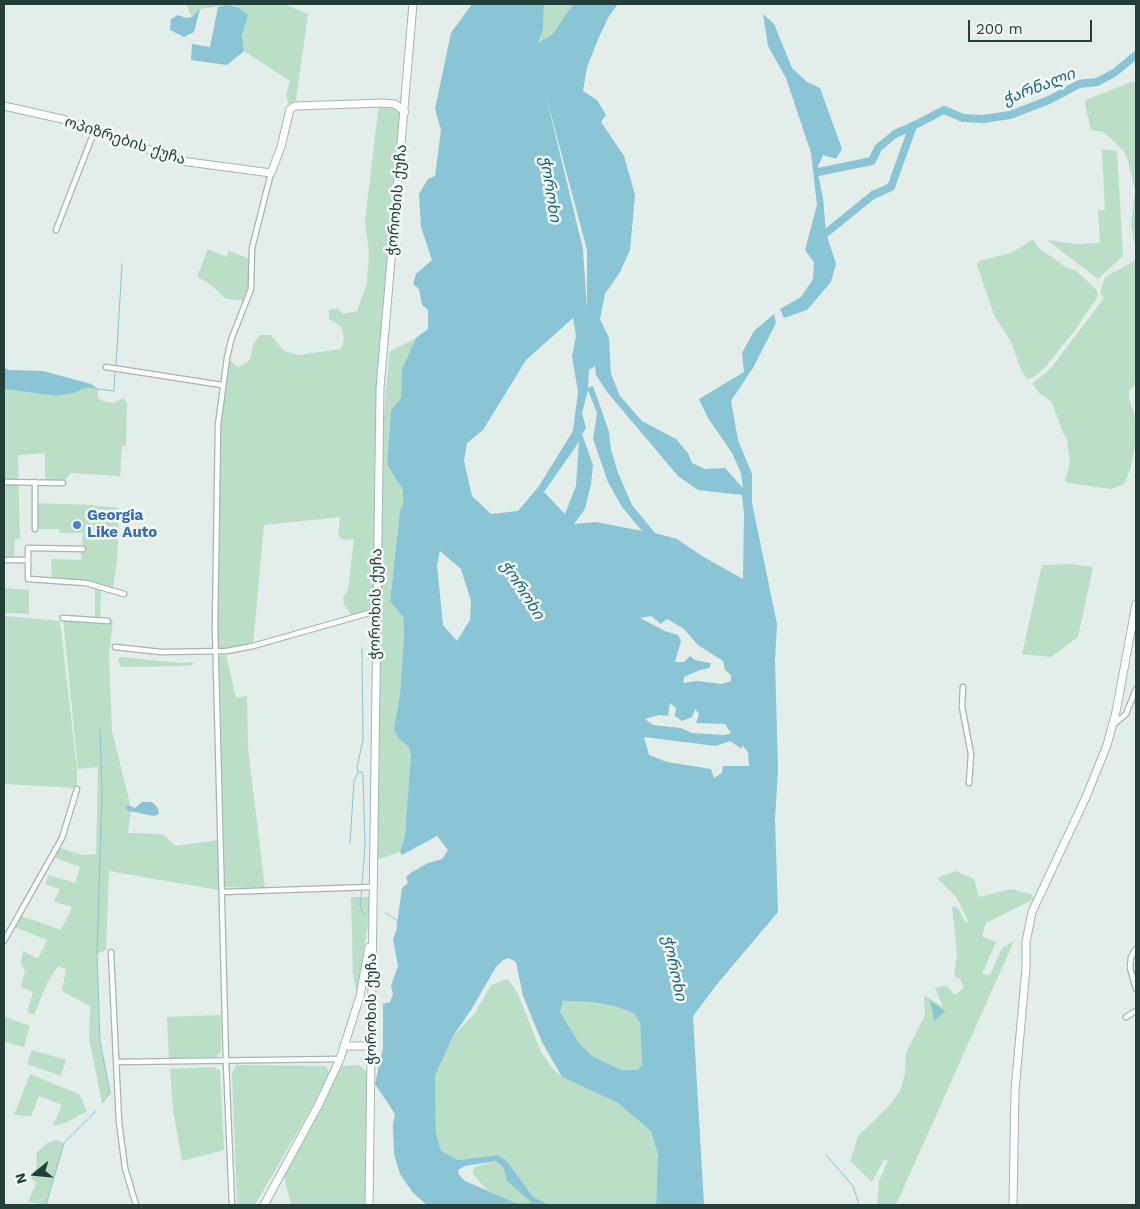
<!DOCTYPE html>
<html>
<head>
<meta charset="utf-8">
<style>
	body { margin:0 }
	#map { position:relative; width:1140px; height:1209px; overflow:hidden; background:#e3ede9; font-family:"Work Sans",sans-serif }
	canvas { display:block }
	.frame { position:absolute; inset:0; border:5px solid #223f39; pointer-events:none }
	.north { position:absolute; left:10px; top:1149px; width:50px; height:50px; -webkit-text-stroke:4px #f3f9f7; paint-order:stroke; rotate:253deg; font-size:14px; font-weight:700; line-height:20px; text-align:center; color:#223f39 }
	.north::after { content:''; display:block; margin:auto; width:18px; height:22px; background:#223f39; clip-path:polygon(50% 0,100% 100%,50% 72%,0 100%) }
	.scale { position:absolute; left:968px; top:20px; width:124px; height:22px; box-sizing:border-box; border:2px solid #223f39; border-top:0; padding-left:6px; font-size:15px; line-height:18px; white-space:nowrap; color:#223f39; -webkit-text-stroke:4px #f3f9f7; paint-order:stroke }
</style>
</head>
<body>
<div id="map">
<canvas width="1140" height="1209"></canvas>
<div class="frame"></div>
<div class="north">N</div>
<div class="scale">200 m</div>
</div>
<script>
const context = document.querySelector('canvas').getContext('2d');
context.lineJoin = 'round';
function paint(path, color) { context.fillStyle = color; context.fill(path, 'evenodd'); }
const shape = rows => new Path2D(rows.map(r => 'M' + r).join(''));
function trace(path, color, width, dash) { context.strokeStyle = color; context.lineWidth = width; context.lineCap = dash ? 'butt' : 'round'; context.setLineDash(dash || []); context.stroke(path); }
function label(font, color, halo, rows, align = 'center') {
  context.font = font + ' "Work Sans","Noto Sans Georgian",sans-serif'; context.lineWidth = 5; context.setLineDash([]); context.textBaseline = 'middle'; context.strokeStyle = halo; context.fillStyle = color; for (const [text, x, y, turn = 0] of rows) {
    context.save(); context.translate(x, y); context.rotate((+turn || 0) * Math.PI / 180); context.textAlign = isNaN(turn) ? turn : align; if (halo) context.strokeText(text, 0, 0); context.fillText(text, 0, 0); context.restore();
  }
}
paint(shape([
	[186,4,285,4,308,14,295,106,290,109,286,95,290,81,244,51,242,36,248,15,227,5,200,9,192,17],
	[544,4,573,4,552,35,538,44,543,30],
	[1131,82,1136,82,1136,250,1131,226,1135,190,1127,158,1123,150,1104,132,1091,130,1085,104,1086,100],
	[379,103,405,112,383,346,376,611,353,618,344,605,343,598,348,589,354,539,344,540,338,535,340,517,264,525,253,646,216,651,218,425,227,358,238,367,250,360,253,345,260,335,271,335,284,351,299,355,341,349,344,339,342,327,329,319,329,310,337,308,343,314,357,311,367,283,369,253,365,221],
	[1102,149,1117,151,1123,256,1098,279,1047,240,1076,244,1100,243,1098,210,1105,210],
	[1033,239,1039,248,1067,268,1075,270,1096,289,1098,296,1075,330,1046,366,1034,377,1027,379,1020,367,1011,342,994,315,977,265,979,261,1011,253],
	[208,249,226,257,229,251,252,260,248,301,226,299,210,284,197,277],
	[1136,260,1136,380,1134,386,1129,390,1129,398,1136,420,1136,442,1130,470,1124,484,1111,489,1069,483,1065,481,1070,463,1067,439,1063,433,1052,402,1039,393,1032,384,1051,368,1104,298,1100,293,1105,277],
	[416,338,402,369,401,398,391,410,387,465,403,490,403,505,400,511,390,601,403,617,404,635,400,694,394,729,399,739,409,747,411,756,410,790,405,836,400,852,377,860,383,430,389,352],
	[85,388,98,389,98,398,103,401,114,403,124,398,127,404,126,446,122,446,120,476,71,473,63,483,45,483,45,453,18,455,20,539,15,539,14,560,4,560,4,389,56,396,74,393],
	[35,503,92,505,119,508,117,562,113,588,112,590,101,587,100,620,113,622,109,653,112,731,131,808,128,833,163,834,176,846,219,840,218,890,109,871,106,950,97,954,100,1041,110,1093,102,1103,89,1038,90,1006,62,991,66,969,58,966,47,983,34,1015,27,1012,33,992,21,987,25,971,21,963,23,951,38,959,47,940,12,926,19,915,61,930,72,907,54,902,60,889,45,884,49,875,75,883,80,867,51,856,57,847,83,855,96,854,98,767,78,769,63,618,95,620,95,585,52,580,51,559,81,560,83,533,60,533,59,529,35,529],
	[1071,564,1093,567,1078,637,1051,657,1022,654,1042,565],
	[4,588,29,590,29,614,4,613],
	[4,616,60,621,77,769,77,788,4,784],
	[226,655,236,698,247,696,248,748,265,888,225,887,219,656],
	[121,657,180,663,193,662,192,665,181,666,123,667,120,666,118,659],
	[956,871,974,879,979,897,1011,889,1031,894,1034,899,986,923,982,936,996,942,982,974,990,975,1002,948,1014,941,896,1205,877,1205,879,1181,888,1161,884,1159,872,1182,850,1161,858,1136,887,1108,900,1091,905,1074,906,1053,925,1015,924,995,943,1007,935,988,946,985,955,995,964,988,960,979,954,976,957,954,952,906,958,908,966,923,968,921,957,898,937,878],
	[351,897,369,897,369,917,357,994,353,976],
	[508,979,518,994,541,1052,552,1068,562,1077,618,1103,651,1131,658,1155,656,1205,550,1205,533,1197,507,1161,498,1155,458,1160,441,1151,436,1134,435,1076,453,1036,475,1013,491,985],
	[563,1001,592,1002,614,1006,634,1013,640,1023,642,1065,637,1070,621,1070,592,1056,579,1043,560,1012],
	[221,1015,221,1052,216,1057,169,1058,167,1017],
	[4,1016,30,1026,24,1047,5,1042,4,1046],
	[32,1050,66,1060,61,1076,27,1064],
	[236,1065,326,1066,329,1073,313,1105,255,1205,237,1205,232,1073],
	[359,1065,367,1072,368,1205,291,1205,284,1176,342,1066],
	[214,1067,220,1070,224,1150,182,1161,173,1109,170,1069],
	[30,1074,79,1094,87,1111,66,1123,53,1126,62,1105,39,1096,31,1116,14,1115],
	[55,1140,64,1143,46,1205,28,1202,36,1183,31,1178,37,1166,36,1153,46,1144],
	[496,1161,503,1167,507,1181,533,1203,516,1203,487,1190,477,1179,473,1173,474,1167]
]), '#bbdfc6');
paint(shape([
	[472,4,544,4,543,30,538,43,552,35,573,4,618,4,609,16,599,37,587,67,583,91,597,100,606,115,601,122,624,156,635,195,630,250,620,272,605,294,600,319,609,338,611,374,620,396,642,421,676,439,688,453,692,463,705,469,725,468,743,488,741,473,732,453,708,418,699,399,744,372,742,353,754,331,774,314,776,323,753,368,731,401,738,440,752,474,752,503,777,624,775,660,778,770,775,819,778,912,718,983,693,1016,704,1205,656,1205,658,1155,651,1131,618,1103,562,1077,542,1042,523,996,516,962,509,958,503,960,496,967,471,1010,453,1036,435,1076,436,1134,441,1151,458,1160,498,1155,507,1161,533,1197,550,1205,427,1205,413,1193,400,1174,394,1154,393,1124,395,1114,375,1084,383,1048,383,1004,390,1002,393,994,391,986,398,966,393,939,396,932,402,888,408,883,406,877,412,872,428,863,442,859,448,850,437,836,402,855,400,852,405,836,411,756,409,747,399,739,394,729,400,694,404,635,403,617,390,601,400,511,403,505,403,490,387,465,391,410,401,398,402,369,416,338,428,329,428,310,422,305,419,289,413,284,416,274,432,260,421,227,419,194,428,179,435,176,441,130,435,109,451,33],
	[545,92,587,250,587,310,583,249],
	[573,318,576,336,572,356,578,392,573,431,539,486,518,511,491,514,472,496,464,461,467,443,483,430,526,360],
	[595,366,596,375,607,392,678,476,698,490,742,495,744,514,743,579,702,556,677,539,655,533,632,505,618,473,611,450,609,432,598,400,593,386,588,388,589,370],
	[588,390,597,413,593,439,608,482,622,507,642,531,596,522,574,524,585,509,591,484,593,465,582,434,586,428,582,413],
	[579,442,576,486,565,514,544,492],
	[440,551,461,569,471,601,470,620,457,641,443,625,437,565],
	[651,616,661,624,667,619,684,629,698,645,723,661,725,670,731,675,731,681,722,684,697,681,683,683,684,677,700,670,709,668,711,663,695,660,690,656,684,662,675,662,681,641,678,635,665,631,640,618],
	[670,703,676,708,675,716,682,721,692,717,695,709,699,714,696,723,725,724,731,733,725,735,692,733,681,728,653,725,645,719,659,715,668,716],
	[644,737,716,746,730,741,742,749,742,745,748,752,749,766,723,766,722,773,714,778,711,769,667,762,649,755],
	[563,1001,592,1002,614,1006,634,1013,640,1023,642,1065,637,1070,621,1070,592,1056,579,1043,560,1012],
	[496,1161,503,1167,507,1181,532,1203,516,1203,465,1181,459,1175,458,1170,465,1166],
	[227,5,239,8,248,15,242,36,244,51,227,65,191,60,192,44,210,47,218,7],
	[200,9,194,32,184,37,170,30,171,19,178,15,186,18,192,17],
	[763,14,774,24,792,68,807,82,820,88,842,149,836,159,823,155,817,169,823,198,826,233,836,264,831,282,807,310,784,318,780,309,801,297,813,279,814,262,805,250,817,205,811,153,786,78,768,46],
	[4,368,9,370,43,371,91,384,98,389,85,388,74,393,56,396,5,389],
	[142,802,152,802,158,808,159,814,154,816,129,811,126,809,127,805,135,808],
	[930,1001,945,1011,934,1021,932,1008]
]), '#89c5d4');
trace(shape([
	[116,366,122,264],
	[98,389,114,391,115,370],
	[100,729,102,792,97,954,100,1041,110,1093,102,1103],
	[358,772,357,767,363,740,362,648],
	[350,843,354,781,358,772,362,772,363,775,365,846,362,885],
	[362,889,360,905,362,912,365,914],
	[386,913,398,921],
	[826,1155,853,1186,859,1205],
	[46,1205,64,1143,96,1111]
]), '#89c5d4', 1);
trace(shape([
	[818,172,872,161,878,148,895,134,913,126],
	[826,233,873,195,891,187,913,126,944,110,963,118,983,119,1010,115,1049,100,1079,84,1097,82,1114,73,1136,55]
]), '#89c5d4', 8);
const street = shape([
	[56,230,94,132],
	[106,367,222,385],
	[4,482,63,483],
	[35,529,35,482],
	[4,560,28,560,28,548,83,549],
	[28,560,28,579,86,583,124,594],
	[63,618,108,621],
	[115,647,161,652,227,651,253,646,376,611],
	[963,687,962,707,971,754,969,783],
	[1113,725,1126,714,1136,689],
	[222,892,373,887],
	[4,941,62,838,77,789],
	[1136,949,1131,957,1130,968,1136,989],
	[111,952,119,1122,125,1168,136,1205],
	[1126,1017,1136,1011],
	[117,1062,340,1059],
	[232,1205,226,1062,215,627,218,425,227,358,231,340,251,289,252,248,271,173]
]);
const secondary = shape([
	[4,106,62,119,181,161,271,173,281,147,290,109,295,106,384,103,395,104,405,112],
	[345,1046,372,1046],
	[264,1205,319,1104,340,1059,360,996,369,947],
	[369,1205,380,388,413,4],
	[1013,1205,1015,1090,1026,968,1026,942,1032,912,1086,797,1107,745,1116,712,1136,604]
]);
trace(street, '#a5b5b1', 7);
trace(secondary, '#a1b9b2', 9);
trace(street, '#fff', 4.5);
trace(secondary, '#fff', 7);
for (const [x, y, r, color] of [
	[77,525,5,"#3f7fe0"]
]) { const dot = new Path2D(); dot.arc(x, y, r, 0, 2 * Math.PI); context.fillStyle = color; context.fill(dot); trace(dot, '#f3f9f7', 2); }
label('15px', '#223f39', '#f3f9f7', [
	["ოპიზრების ქუჩა",125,141,18],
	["ჭოროხის ქუჩა",397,200,-85],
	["ჭოროხის ქუჩა",376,604,-89],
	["ჭოროხის ქუჩა",372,1009,-90]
]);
label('bold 15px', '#366cbe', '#f3f9f7', [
	["Georgia",87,516],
	["Like Auto",87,533]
], 'left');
label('italic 16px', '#19687e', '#f3f9f7', [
	["ჭარნალი",1039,87,-21],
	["ჭოროხი",550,189,81],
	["ჭოროხი",522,590,57],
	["ჭოროხი",674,968,78]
]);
</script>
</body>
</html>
